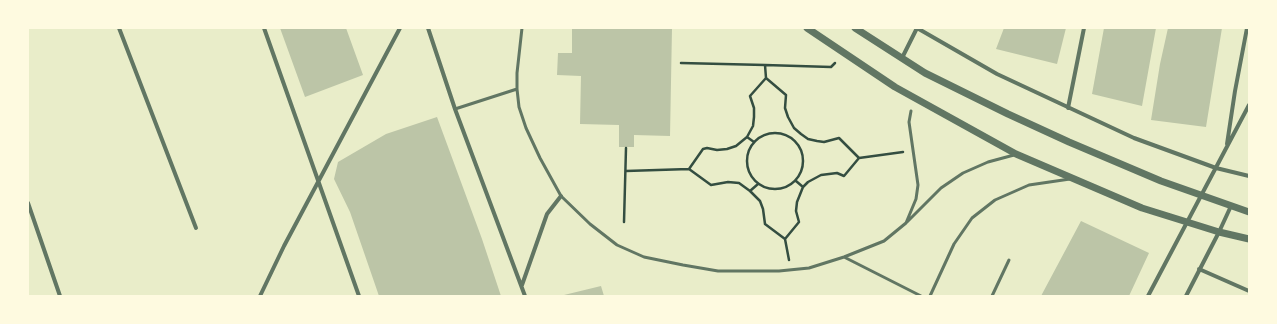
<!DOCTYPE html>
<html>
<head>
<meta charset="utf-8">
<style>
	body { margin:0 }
	#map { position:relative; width:1277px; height:324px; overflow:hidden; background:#e9edc9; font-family:Signika,sans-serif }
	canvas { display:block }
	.frame { position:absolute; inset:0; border:29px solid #fefae0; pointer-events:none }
</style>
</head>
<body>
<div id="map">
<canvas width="1277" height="324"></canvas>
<div class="frame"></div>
</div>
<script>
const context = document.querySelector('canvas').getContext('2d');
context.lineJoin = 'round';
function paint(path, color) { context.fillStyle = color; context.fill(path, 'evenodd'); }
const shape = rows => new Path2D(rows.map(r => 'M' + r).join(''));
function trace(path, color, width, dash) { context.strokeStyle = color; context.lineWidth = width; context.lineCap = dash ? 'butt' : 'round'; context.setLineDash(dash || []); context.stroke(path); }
paint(shape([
	[280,28,346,28,363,75,305,97],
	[572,28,672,28,670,136,634,135,634,147,619,147,619,125,580,124,581,76,557,75,558,53,572,53],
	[1004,28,1066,28,1057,64,996,49],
	[1104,28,1156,28,1142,106,1092,94],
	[1168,28,1222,28,1206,127,1151,120,1160,64],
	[437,117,482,239,501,296,379,296,350,212,334,179,338,162,386,134],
	[1081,221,1149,253,1129,296,1041,296],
	[601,286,604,296,564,296,564,295]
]), '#bcc5a7');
trace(shape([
	[681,63,765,65],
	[766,78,765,65,831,67,835,63],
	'747 161a28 28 0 1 1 56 0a28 28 0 1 1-56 0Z',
	[747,137,754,142],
	[859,158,903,152],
	[626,171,689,169,711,185,728,182,739,183,750,191,760,201,763,209,765,224,785,239,799,222,796,211,797,202,803,187,808,182,821,175,837,173,844,176,859,158,839,138,824,142,817,141,808,139,801,134,794,128,788,117,785,108,786,95,766,78,750,96,754,108,754,117,753,126,747,137,736,146,727,149,717,150,707,148,703,149,689,169],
	[796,181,803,187],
	[750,191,758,184],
	[624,222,626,148],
	[785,239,789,260]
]), '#344e41', 2.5);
trace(shape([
	[522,28,517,73,517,89,519,107,526,128,540,158,561,196,590,224,617,245,644,257,683,265,718,271,779,271,809,268,844,257,884,241,906,223,916,199,918,185,909,122,911,111],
	[455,109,517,89],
	[907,222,941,188,963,173,988,162,1014,155],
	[844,257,921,296],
	[930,296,954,244,972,218,995,200,1029,185,1070,179],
	[992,296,1009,260]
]), '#617663', 3);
trace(shape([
	[119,28,196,228],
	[264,28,359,296],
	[428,28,455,109,525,296],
	[917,28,997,74,1134,138,1216,168,1249,176],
	[902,58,917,28],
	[1068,108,1084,28],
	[1227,144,1235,91,1247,28],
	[28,203,60,296],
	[1199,269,1249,291],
	[522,285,547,214,561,196],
	[260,296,284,246,400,28],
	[1148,296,1249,105],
	[1186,296,1219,232,1231,206]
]), '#617663', 4);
trace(shape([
	[807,28,895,87,1016,154,1142,208,1219,232,1249,239],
	[855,28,925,73,1008,114,1069,142,1161,181,1249,212]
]), '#617663', 7);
</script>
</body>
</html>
